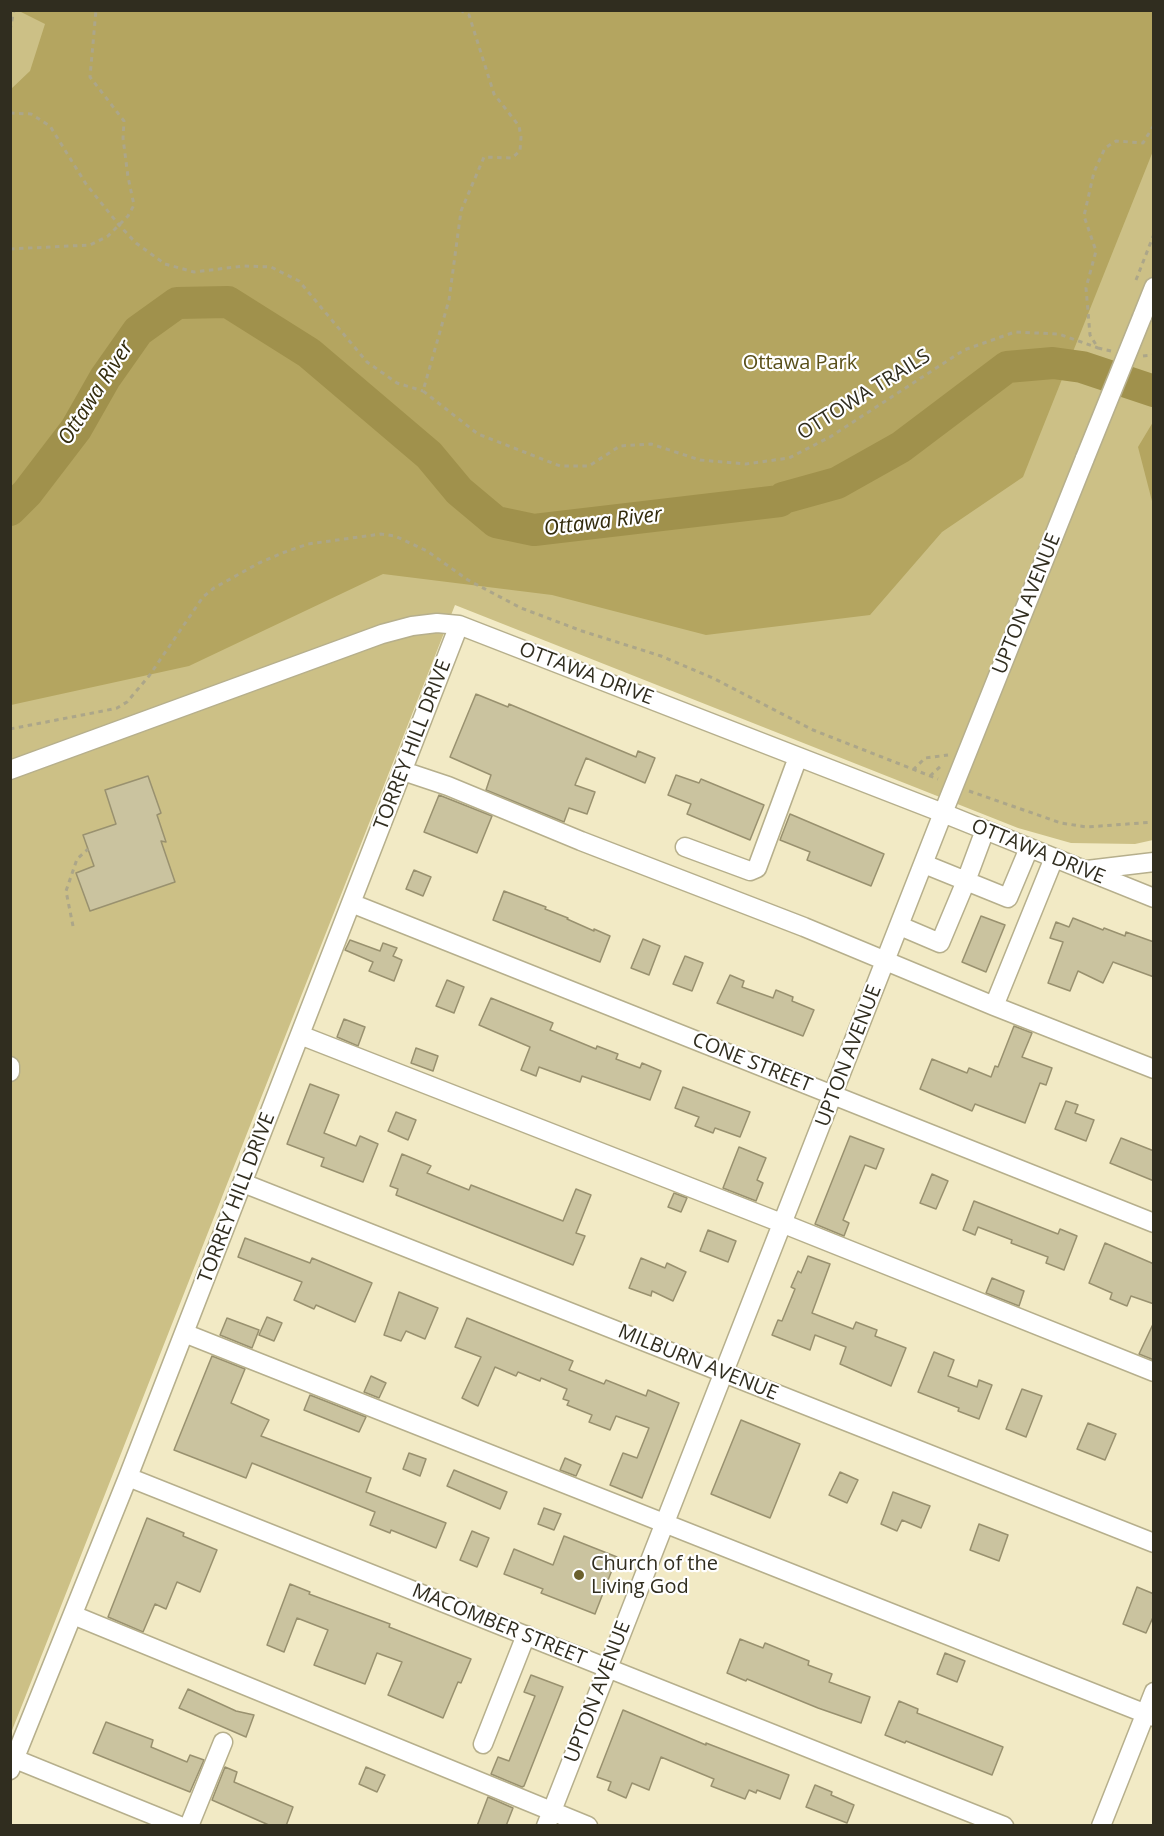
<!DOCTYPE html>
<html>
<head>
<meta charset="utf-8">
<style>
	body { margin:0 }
	#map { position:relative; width:1164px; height:1836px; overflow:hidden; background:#f2eac5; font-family:"Open Sans",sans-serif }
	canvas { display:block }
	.frame { position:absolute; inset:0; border:12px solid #302d1f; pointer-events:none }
</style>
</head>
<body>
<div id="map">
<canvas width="1164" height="1836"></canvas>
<div class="frame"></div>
</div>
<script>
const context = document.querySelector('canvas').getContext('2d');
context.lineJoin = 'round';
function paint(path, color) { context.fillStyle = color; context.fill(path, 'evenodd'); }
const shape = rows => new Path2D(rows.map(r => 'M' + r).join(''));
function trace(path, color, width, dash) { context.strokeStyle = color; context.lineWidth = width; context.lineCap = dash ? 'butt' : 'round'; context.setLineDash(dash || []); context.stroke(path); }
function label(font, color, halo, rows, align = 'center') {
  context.font = font + ' "Open Sans",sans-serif'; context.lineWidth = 4.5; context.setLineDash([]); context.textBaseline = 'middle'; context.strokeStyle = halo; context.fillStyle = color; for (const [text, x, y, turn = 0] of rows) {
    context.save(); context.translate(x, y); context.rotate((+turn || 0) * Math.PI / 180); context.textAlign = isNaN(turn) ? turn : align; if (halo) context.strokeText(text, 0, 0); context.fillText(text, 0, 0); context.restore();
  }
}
paint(shape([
	[11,11,1153,11,1153,840,1135,844,1071,843,1018,828,455,605,11,1733]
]), '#ccc086');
paint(shape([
	[19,11,1153,11,1153,151,1023,477,942,532,870,615,706,635,552,595,383,574,189,666,11,705,10,90,30,71,45,24],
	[1153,422,1153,505,1138,447]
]), '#b4a560');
trace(shape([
	[10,510,27,493,76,429,105,378,138,331,177,303,228,302,309,353,429,455,459,491,496,522,534,530,780,501,783,498,837,483,901,447,1007,367,1053,363,1082,367,1154,391]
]), '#a0914c', 32);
const building = shape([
	[476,694,508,707,509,704,636,757,638,751,655,758,645,783,586,758,575,785,595,792,587,814,569,808,564,822,486,790,491,775,450,757,476,694],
	[676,775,699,783,701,779,764,805,750,840,687,814,691,804,668,795,676,775],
	[148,776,161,813,157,815,166,842,161,841,175,882,90,911,76,873,94,866,83,835,116,824,105,790,148,776],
	[439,795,492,816,477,853,424,832,439,795],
	[790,814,884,854,871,886,807,860,810,852,780,840,790,814],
	[414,870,431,877,423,896,406,889,414,870],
	[504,891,546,907,545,909,568,918,567,919,594,931,594,929,610,936,600,962,493,920,504,891],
	[981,916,1005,925,986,972,962,962,981,916],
	[1073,918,1103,930,1104,928,1125,936,1126,932,1154,942,1154,977,1113,962,1103,983,1078,971,1070,991,1048,983,1063,942,1050,938,1056,922,1069,927,1073,918],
	[643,939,660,946,649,975,631,968,643,939],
	[350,940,380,951,383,943,397,948,393,956,402,960,394,981,369,971,373,962,345,950,350,940],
	[685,956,703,963,692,991,673,984,685,956],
	[730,975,744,981,742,987,773,998,776,990,793,997,792,1001,814,1010,803,1036,717,1003,730,975],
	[447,980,464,987,454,1013,436,1006,447,980],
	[491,998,553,1023,550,1030,596,1049,597,1046,618,1054,616,1059,640,1068,642,1063,661,1071,650,1100,582,1076,580,1082,539,1067,536,1076,521,1070,530,1047,479,1025,491,998],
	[344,1019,365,1027,358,1046,337,1037,344,1019],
	[1014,1026,1032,1033,1022,1057,1052,1068,1046,1085,1040,1083,1025,1123,975,1104,972,1111,920,1089,932,1059,967,1073,969,1068,991,1077,995,1066,998,1067,1014,1026],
	[416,1048,438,1056,433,1071,411,1063,416,1048],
	[310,1084,339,1095,324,1133,356,1146,360,1136,378,1144,363,1182,321,1166,324,1158,287,1144,310,1084],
	[683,1087,750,1112,740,1137,715,1128,713,1133,695,1126,699,1117,675,1108,683,1087],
	[1066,1101,1078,1105,1075,1113,1094,1120,1086,1141,1055,1129,1066,1101],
	[396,1112,416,1120,408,1140,388,1131,396,1112],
	[850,1136,884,1149,876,1169,865,1165,843,1220,849,1223,844,1236,815,1224,850,1136],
	[1121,1138,1154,1151,1154,1181,1110,1163,1121,1138],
	[739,1147,766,1158,757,1180,763,1183,756,1201,723,1188,739,1147],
	[402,1154,431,1166,427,1173,469,1190,471,1185,563,1221,576,1189,591,1195,576,1233,585,1236,573,1265,396,1195,398,1189,390,1186,402,1154],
	[932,1174,948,1181,936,1209,920,1203,932,1174],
	[674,1193,687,1198,681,1212,668,1207,674,1193],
	[974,1201,1058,1234,1060,1229,1077,1236,1064,1270,1046,1263,1048,1257,1011,1243,1012,1240,978,1227,975,1235,963,1230,974,1201],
	[708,1230,736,1241,728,1262,700,1251,708,1230],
	[245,1238,310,1263,312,1258,372,1283,355,1322,316,1305,314,1309,294,1300,302,1282,238,1257,245,1238],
	[1105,1243,1154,1264,1154,1304,1131,1296,1127,1306,1110,1299,1112,1293,1089,1283,1105,1243],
	[808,1256,830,1264,812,1313,853,1329,856,1322,877,1330,875,1336,906,1348,891,1386,840,1364,846,1347,815,1335,810,1350,772,1335,778,1320,782,1321,795,1289,791,1287,798,1271,801,1273,808,1256],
	[641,1258,665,1268,667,1263,686,1272,673,1301,652,1291,651,1296,629,1288,641,1258],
	[992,1278,1024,1291,1019,1306,986,1293,992,1278],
	[399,1292,438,1308,425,1339,406,1331,401,1341,384,1335,399,1292],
	[267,1317,282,1323,274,1341,259,1335,267,1317],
	[227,1318,259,1330,252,1348,220,1335,227,1318],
	[467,1318,573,1361,569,1370,604,1384,606,1380,646,1396,648,1390,679,1403,642,1498,610,1485,623,1453,637,1458,649,1428,616,1416,610,1430,589,1422,592,1415,567,1405,569,1401,563,1399,567,1389,541,1378,540,1381,518,1372,516,1376,495,1367,478,1406,462,1398,481,1357,455,1347,467,1318],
	[1154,1322,1154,1360,1139,1354,1154,1322],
	[934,1352,954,1360,948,1376,977,1387,979,1380,992,1385,979,1419,958,1411,959,1408,918,1392,934,1352],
	[212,1356,245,1369,231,1403,269,1420,261,1436,371,1478,366,1492,446,1523,436,1548,391,1530,390,1533,370,1525,375,1512,252,1463,246,1478,174,1450,212,1356],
	[371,1376,386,1383,379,1398,364,1392,371,1376],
	[1022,1389,1042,1396,1026,1437,1006,1429,1022,1389],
	[310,1395,366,1417,359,1432,304,1410,310,1395],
	[741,1420,800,1444,770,1518,711,1494,741,1420],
	[1088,1423,1116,1434,1105,1460,1077,1449,1088,1423],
	[409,1453,426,1459,420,1476,403,1469,409,1453],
	[565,1458,581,1465,576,1476,560,1470,565,1458],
	[454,1470,507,1492,500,1509,447,1486,454,1470],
	[840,1472,858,1480,847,1503,829,1495,840,1472],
	[893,1492,930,1506,921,1528,902,1520,897,1531,881,1524,893,1492],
	[544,1508,561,1514,554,1530,538,1524,544,1508],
	[147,1518,184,1533,183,1536,217,1550,200,1592,177,1582,166,1609,155,1604,143,1632,108,1617,147,1518],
	[979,1524,1008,1535,999,1561,970,1550,979,1524],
	[472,1531,489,1538,477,1567,460,1560,472,1531],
	[564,1536,617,1557,595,1614,541,1593,543,1589,504,1574,514,1549,553,1565,564,1536],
	[290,1584,310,1592,309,1594,390,1624,389,1627,471,1659,461,1683,458,1682,443,1718,388,1695,402,1662,377,1653,365,1684,314,1665,328,1630,297,1618,284,1652,267,1645,290,1584],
	[1137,1587,1154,1594,1154,1615,1146,1633,1123,1624,1137,1587],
	[740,1639,763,1648,765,1643,809,1661,808,1665,832,1674,829,1682,870,1697,861,1723,818,1708,747,1679,746,1681,727,1673,740,1639],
	[945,1653,965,1661,957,1682,937,1674,945,1653],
	[531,1675,563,1687,524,1786,522,1787,491,1774,498,1757,509,1761,535,1696,524,1692,531,1675],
	[188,1689,236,1711,254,1715,246,1737,179,1708,188,1689],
	[899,1701,918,1709,917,1713,1003,1747,992,1775,906,1741,905,1743,885,1735,899,1701],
	[623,1710,706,1745,706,1743,789,1775,780,1799,757,1790,756,1793,749,1790,745,1799,711,1786,714,1779,661,1757,649,1790,632,1783,626,1798,608,1790,611,1782,597,1777,623,1710],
	[106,1722,153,1740,151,1747,187,1762,190,1755,204,1760,190,1792,93,1753,106,1722],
	[225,1767,237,1772,234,1782,293,1807,286,1826,271,1826,212,1800,225,1767],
	[366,1767,385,1775,377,1792,359,1784,366,1767],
	[815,1785,832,1792,831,1795,854,1805,847,1823,806,1807,815,1785],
	[488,1797,513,1808,506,1826,477,1826,488,1797]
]);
paint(building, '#cac39f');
trace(building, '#99916f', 1.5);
const minor = shape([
	[1142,317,1154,287],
	[10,770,382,634,412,626,437,623,459,625,943,813,1154,898],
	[403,771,448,786,581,841,804,927,994,1006,1154,1069],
	[985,830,966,881,1008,898,1029,848],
	[685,847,750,871,757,868,798,757],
	[1087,870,1154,862],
	[351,903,1154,1223],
	[900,926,940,943,966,881,924,864],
	[994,1006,1054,858],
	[300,1035,784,1224,1154,1372],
	[10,1066,10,1072],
	[243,1183,1154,1543],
	[184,1333,1154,1717],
	[128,1477,1004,1826],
	[73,1615,588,1826],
	[483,1744,526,1635],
	[15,1759,180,1826],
	[10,1770,128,1477,459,625],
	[189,1826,223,1742],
	[546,1826,943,813,1085,458],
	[1101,1826,1154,1692]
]);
trace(minor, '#b6af8c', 21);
trace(shape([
	[460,10,469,15,494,94,519,126,521,137,520,151,512,158,484,157,461,211,449,300,423,391,478,434,560,466,589,466,620,446,651,444,700,460,746,464,789,458,830,437,964,350,1015,332,1059,334,1098,348],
	[10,30,14,10],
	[10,113,31,114,50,126,86,184,119,225,136,243,165,264,194,272,244,266,271,267,299,281,367,362,397,383,423,391],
	[10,249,90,245,108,236,128,216,134,205,128,177,123,138,124,121,90,77,96,10],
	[1136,280,1154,234],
	[1111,351,1098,348,1090,335,1086,288,1096,251,1084,216,1094,172,1105,148,1116,141,1143,143,1154,125],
	[1143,356,1154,355],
	[10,729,103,711,117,708,127,702,149,676,203,597,214,588,259,563,285,552,308,544,381,534,395,536,427,551,468,580,521,608,582,631,661,656,713,678,813,730,938,779],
	[913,770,925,758,948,755],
	[930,776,942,765],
	[969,791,1061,823,1087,827,1154,822],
	[73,926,66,891,77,859,88,849]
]), '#aca689', 3, [4.5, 4.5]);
trace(minor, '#fff', 18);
const minorBridge = shape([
	[1085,458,1142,317]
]);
trace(minorBridge, '#b6af8c', 21, []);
trace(minorBridge, '#fff', 18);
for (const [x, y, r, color] of [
	[579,1575,6,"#6b602d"]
]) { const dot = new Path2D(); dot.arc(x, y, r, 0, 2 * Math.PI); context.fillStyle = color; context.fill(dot); trace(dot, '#fff', 2); }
label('20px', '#594f19', '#fff', [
	["Ottawa Park",800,363]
]);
label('20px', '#302d1f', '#fff', [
	["OTTOWA TRAILS",864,395,-32],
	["UPTON AVENUE",1027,604,-68],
	["OTTAWA DRIVE",586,674,21],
	["TORREY HILL DRIVE",413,745,-69],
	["OTTAWA DRIVE",1038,852,22],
	["UPTON AVENUE",849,1056,-69],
	["CONE STREET",752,1063,22],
	["TORREY HILL DRIVE",237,1198,-69],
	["MILBURN AVENUE",698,1363,22],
	["MACOMBER STREET",499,1625,22],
	["UPTON AVENUE",598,1692,-69]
]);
label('20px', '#302d1f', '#fff', [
	["Church of the",591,1564],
	["Living God",591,1587]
], 'left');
label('italic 21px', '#322b0c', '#fff', [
	["Ottawa River",96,393,-57],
	["Ottawa River",603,522,-7]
]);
</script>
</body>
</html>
